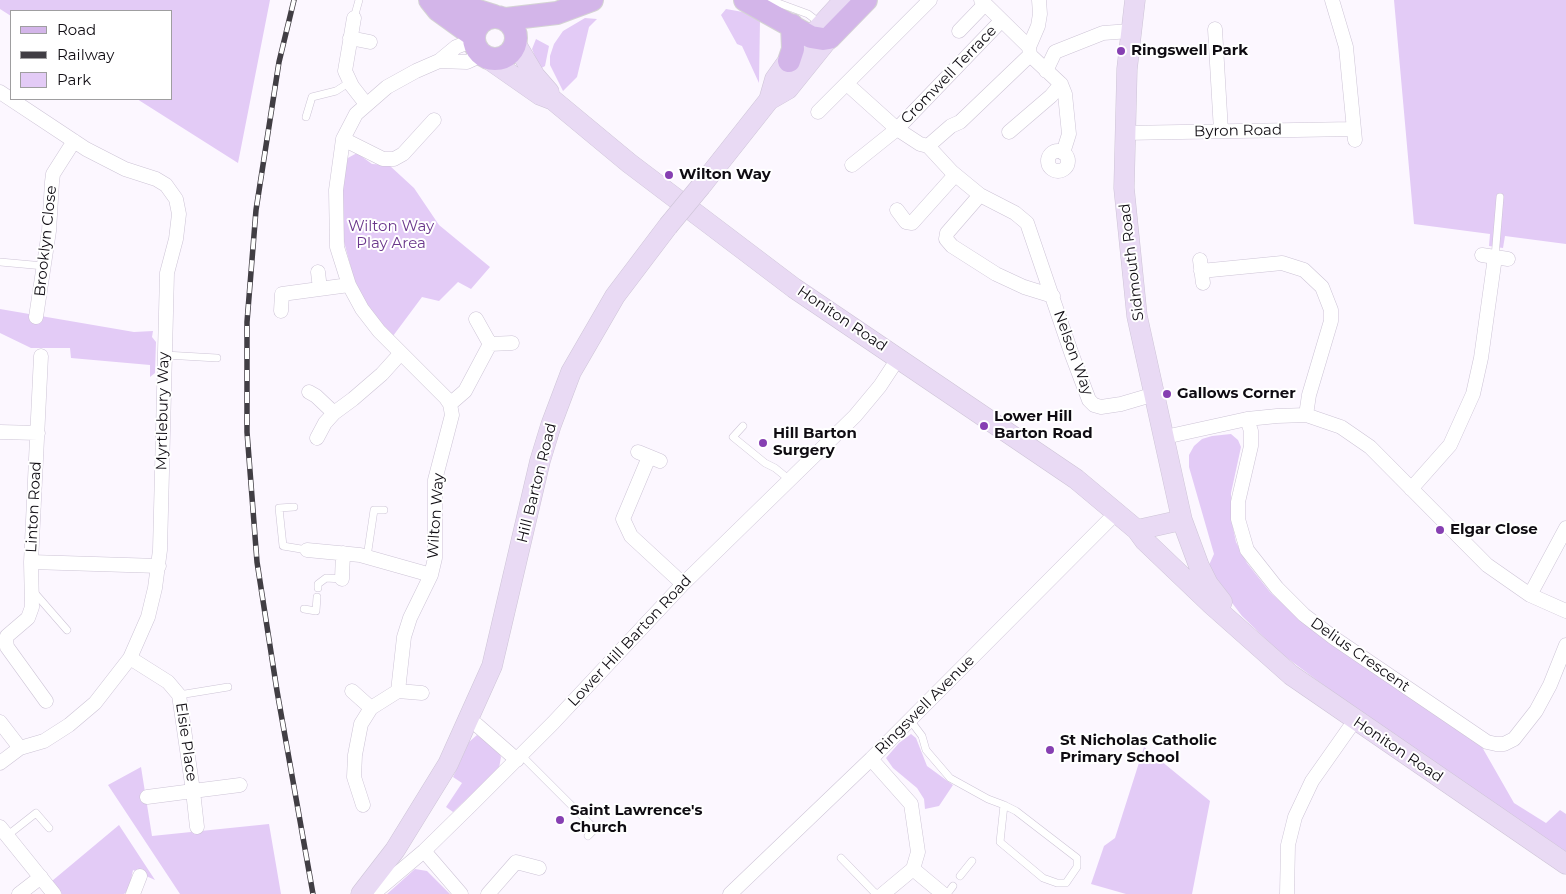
<!DOCTYPE html>
<html>
<head>
<meta charset="utf-8">
<style>
	body { margin:0 }
	#map { position:relative; width:1566px; height:894px; overflow:hidden; background:#fcf7ff; font-family:Montserrat,sans-serif }
	canvas { display:block }
	.legend { position:absolute; left:10px; top:10px; width:162px; height:90px; box-sizing:border-box; background:#fff; border:1px solid #9f9ea0; margin:0; padding:6px 9px; list-style:none; font-size:15px; color:#0f0c12 }
	.legend li { display:flex; align-items:center; gap:10px; height:25px }
	.legend b { width:25px; border:1px solid #9f9ea0 }
</style>
</head>
<body>
<div id="map">
<canvas width="1566" height="894"></canvas>
<ul class="legend">
<li><b style="height:6px;background:#d3b5e9"></b>Road</li>
<li><b style="height:6px;background:#413e44"></b>Railway</li>
<li><b style="height:14px;background:#e3cbf6"></b>Park</li>
</ul>
</div>
<script>
const context = document.querySelector('canvas').getContext('2d');
context.lineJoin = 'round';
function paint(path, color) { context.fillStyle = color; context.fill(path, 'evenodd'); }
const shape = rows => new Path2D(rows.map(r => 'M' + r).join(''));
function trace(path, color, width, dash) { context.strokeStyle = color; context.lineWidth = width; context.lineCap = dash ? 'butt' : 'round'; context.setLineDash(dash || []); context.stroke(path); }
function label(font, color, halo, rows, align = 'center') {
  context.font = font + ' Montserrat,sans-serif'; context.lineWidth = 4; context.setLineDash([]); context.textBaseline = 'middle'; context.strokeStyle = halo; context.fillStyle = color; for (const [text, x, y, turn = 0] of rows) {
    context.save(); context.translate(x, y); context.rotate((+turn || 0) * Math.PI / 180); context.textAlign = isNaN(turn) ? turn : align; if (halo) context.strokeText(text, 0, 0); context.fillText(text, 0, 0); context.restore();
  }
}
paint(shape([
	[0,0,270,0,238,163,137,99,171,99,171,11,11,11,11,16,0,9],
	[1394,0,1566,0,1566,244,1505,236,1503,248,1489,246,1490,234,1414,224],
	[726,9,743,12,760,20,759,83,742,46,737,44,721,15],
	[585,18,597,19,589,27,577,77,563,91,550,65,550,56,554,44,563,31],
	[536,39,549,46,545,66,540,69,532,49],
	[357,153,372,164,389,165,414,188,439,225,490,267,471,289,458,282,439,301,422,297,393,336,371,312,355,283,343,238,341,196,346,159],
	[0,309,134,332,153,331,152,337,156,342,155,373,150,377,150,365,71,358,70,348,31,348,0,333],
	[1231,434,1238,440,1241,447,1231,493,1231,518,1236,542,1247,563,1270,592,1313,631,1482,747,1514,803,1546,823,1560,810,1566,814,1566,859,1469,793,1279,652,1242,616,1214,579,1209,565,1214,554,1189,467,1189,455,1194,446,1202,439,1212,436],
	[911,734,916,738,927,766,953,785,939,806,925,809,924,799,917,788,893,768,886,758,899,743],
	[477,735,498,750,501,757,499,768,453,812,446,807,462,783,453,777,469,742],
	[1144,747,1210,801,1192,894,1126,894,1091,884,1104,846,1115,838],
	[141,767,152,836,269,824,281,894,180,894,108,785],
	[119,825,155,880,133,870,129,890,124,894,62,894,52,881],
	[415,869,427,871,450,894,387,894]
]), '#e3cbf6');
const lane = shape([
	[770,0,808,14,821,24],
	[354,18,359,0],
	[306,117,312,97,336,91,350,82],
	[1495,257,1500,197],
	[0,262,44,266],
	[165,355,217,358],
	[743,426,733,437,765,463,775,468,791,481],
	[294,507,279,508,283,546,307,550],
	[367,557,374,510,384,510],
	[318,588,318,584,326,578,342,579],
	[33,591,67,630],
	[304,609,316,611,317,597],
	[179,695,228,687],
	[910,720,922,736,926,750,950,778,988,799,1004,805,1016,811,1077,858,1077,867,1066,883,1057,883,1043,878,1000,842,1004,805],
	[521,755,595,829,588,836],
	[8,835,36,813,49,828],
	[841,858,874,892,879,894],
	[960,876,972,861],
	[947,894,953,886]
]);
const street = shape([
	[981,0,1029,47,1030,55],
	[1332,0,1346,47,1355,140],
	[354,18,345,71,352,86,366,104],
	[1215,29,1221,131],
	[959,31,985,4],
	[350,38,370,42],
	[1029,47,1038,26,1040,14,1039,0],
	[439,61,467,62,482,55],
	[1046,71,1055,52,1103,33,1130,31],
	[847,84,897,129,1001,21],
	[0,92,86,149,125,169,156,179,166,185,176,199,179,214,176,239,167,273,160,550,155,588,148,617,130,658,95,703,69,725,44,741,20,748,0,763],
	[818,112,930,0],
	[1009,132,1051,96,1061,84],
	[1123,133,1353,129],
	[343,139,383,159,394,159,403,154,434,120],
	[928,146,951,126,960,122,1030,55,1061,84,1065,94,1069,134,1063,153],
	'1048 161a10 10 0 1 1 20 0a10 10 0 1 1-20 0Z',
	[852,165,897,129,920,144,928,146,952,172,980,195,1015,213,1027,223,1072,355,1089,400,1094,405,1101,407,1121,404,1155,394],
	[980,195,947,233,946,239,952,246,996,274,1024,287,1053,296],
	[897,210,906,222,912,223,955,175],
	[1482,255,1508,259],
	[1200,260,1203,283],
	[1201,271,1282,263,1304,270,1322,287,1331,310,1331,321,1309,395,1306,415],
	[318,272,320,289],
	[281,311,282,294,349,285],
	[36,317,49,231,52,182,53,174,74,141],
	[476,319,490,344],
	[41,356,31,562,32,607,28,618,7,636,6,640,7,647,46,701],
	[309,392,316,396,334,413,353,399,382,374,400,354],
	[450,404,465,391,490,344,512,343],
	[1247,419,1251,431,1251,446,1238,502,1238,519,1247,550,1277,588,1304,615,1334,638,1487,742,1496,744,1504,744,1514,739,1536,711,1550,685,1566,645],
	[0,432,38,433],
	[1165,437,1247,419,1277,416,1306,415,1341,427,1370,447,1487,565,1530,595,1566,611],
	[317,438,325,423,334,413],
	[638,452,660,461],
	[649,457,623,519,631,536,683,584],
	[1411,489,1450,445,1473,394,1481,358,1495,257],
	[307,550,360,555,431,575],
	[31,562,159,566],
	[342,579,343,553],
	[1530,595,1566,528],
	[130,658,168,682,179,695,193,791,240,785],
	[352,691,371,708],
	[422,693,398,691,404,637,410,618,431,575,435,558,435,480,452,415,450,404,446,398,379,331,362,309,349,285,337,247,336,190,343,139,356,114,387,87,416,71,439,61,456,47,474,40],
	[468,721,477,725,517,760],
	[0,722,20,748],
	[871,759,911,804,918,852,913,869,943,894],
	[147,797,193,791,197,827],
	[363,805,354,777,355,755,361,724,371,708,398,691],
	[0,827,54,894],
	[424,851,461,894],
	[19,894,41,877],
	[133,894,140,876],
	[373,894,424,851,472,804,553,723,683,584,855,416,880,386,899,357],
	[488,894,516,862,539,868],
	[730,894,871,759,1116,513],
	[883,894,913,869],
	[1287,894,1288,845,1295,817,1312,781,1355,720]
]);
const secondary = shape([
	[1135,0,1127,69,1124,188,1137,316,1182,520,1199,566,1208,584,1222,602],
	[516,44,535,76,549,92],
	[487,58,540,95,553,100,629,163,794,288,1076,479,1137,530,1145,541,1211,604,1291,675,1566,864],
	[769,100,775,79,785,65,844,0],
	[701,186,769,100,788,89,829,38],
	[1137,530,1182,520],
	[361,894,395,850,448,764,492,666,540,461,551,425,571,372,615,296,668,226]
]);
const primary = shape([
	[430,0,438,10,474,36],
	[444,0,494,16],
	[745,0,811,37,823,39,829,38,866,0],
	'474 38a21 21 0 1 1 42 0a21 21 0 1 1-42 0Z',
	[506,19,557,13,592,0],
	[789,61,793,49,792,25]
]);
trace(lane, '#cdc4d6', 8);
trace(street, '#cdc4d6', 15);
trace(secondary, '#cdc4d6', 21);
trace(primary, '#d4d3d4', 24);
trace(lane, '#fff', 7);
trace(street, '#fff', 14);
trace(secondary, '#e9daf4', 20);
trace(primary, '#d3b5e9', 22);
const rail = shape([
	[294,0,279,62,256,210,247,322,247,432,257,562,277,691,313,894]
]);
trace(rail, '#413e44', 5.5);
trace(rail, '#fff', 4, [11]);
const secondaryBridge = shape([
	[668,226,701,186]
]);
trace(secondaryBridge, '#cdc4d6', 21, []);
trace(secondaryBridge, '#e9daf4', 20);
for (const [x, y, r, color] of [
	[1121,51,5,"#863fb2"],
	[669,175,5,"#863fb2"],
	[1167,394,5,"#863fb2"],
	[984,426,5,"#863fb2"],
	[763,443,5,"#863fb2"],
	[1440,530,5,"#863fb2"],
	[1050,750,5,"#863fb2"],
	[560,820,5,"#863fb2"]
]) { const dot = new Path2D(); dot.arc(x, y, r, 0, 2 * Math.PI); context.fillStyle = color; context.fill(dot); trace(dot, '#fff', 2); }
label('bold 15px', '#0f0c12', '#fff', [
	["Ringswell Park",1131,51],
	["Wilton Way",679,175],
	["Gallows Corner",1177,394],
	["Lower Hill",994,417],
	["Barton Road",994,434],
	["Hill Barton",773,434],
	["Surgery",773,451],
	["Elgar Close",1450,530],
	["St Nicholas Catholic",1060,741],
	["Primary School",1060,758],
	["Saint Lawrence's",570,811],
	["Church",570,828]
], 'left');
label('15px', '#0f0c12', '#fff', [
	["Cromwell Terrace",949,75,-46],
	["Byron Road",1238,131,-1],
	["Brooklyn Close",46,241,-84],
	["Sidmouth Road",1132,262,-97],
	["Honiton Road",842,319,34],
	["Nelson Way",1073,353,70],
	["Myrtlebury Way",163,411,-89],
	["Hill Barton Road",537,483,-76],
	["Linton Road",34,507,-87],
	["Wilton Way",436,516,-86],
	["Lower Hill Barton Road",630,641,-47],
	["Delius Crescent",1360,655,35],
	["Ringswell Avenue",925,705,-45],
	["Elsie Place",186,742,82],
	["Honiton Road",1398,750,34]
]);
label('15px', '#6b388c', '#fff', [
	["Wilton Way",391,227],
	["Play Area",391,244]
]);
</script>
</body>
</html>
